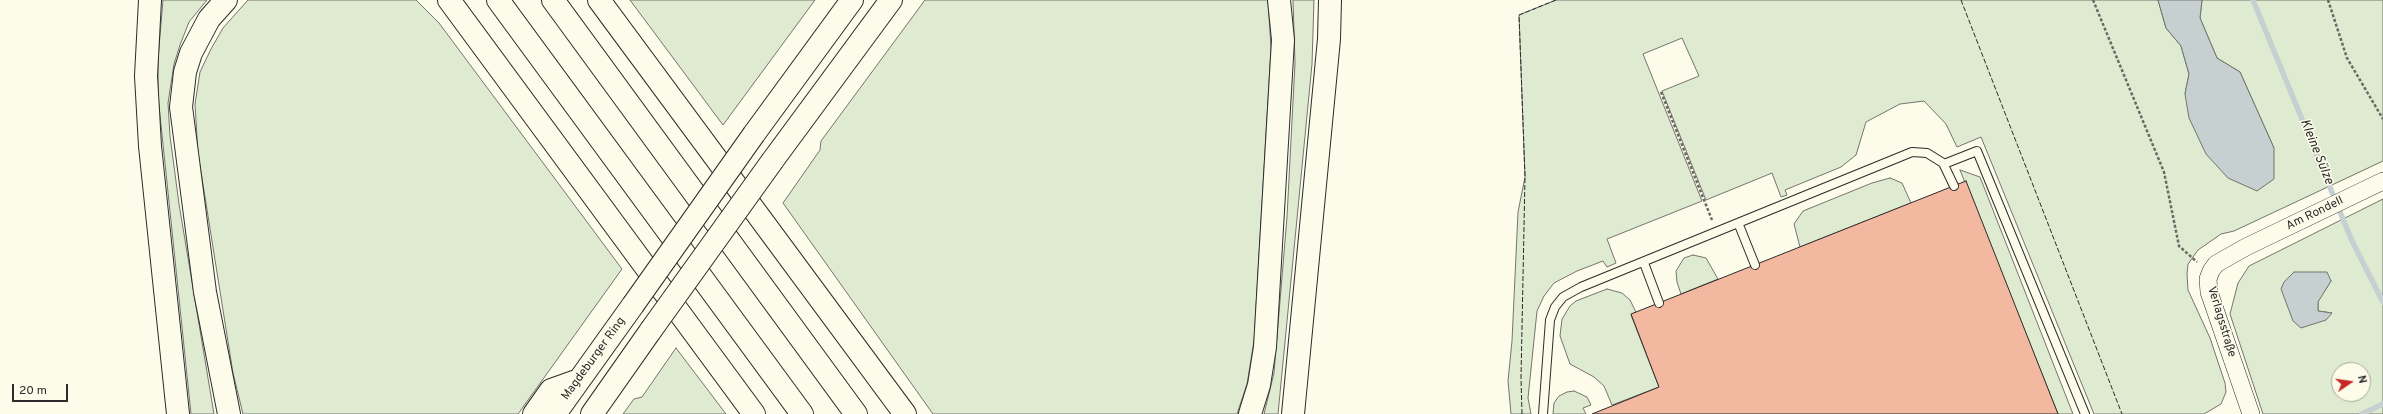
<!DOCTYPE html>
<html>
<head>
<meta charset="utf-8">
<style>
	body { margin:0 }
	#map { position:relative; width:2383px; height:414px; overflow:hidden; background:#fdfbea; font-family:Overpass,sans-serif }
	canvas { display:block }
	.north { position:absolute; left:2331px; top:362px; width:40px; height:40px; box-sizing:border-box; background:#fdfbea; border:1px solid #a9a89e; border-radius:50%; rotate:77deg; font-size:11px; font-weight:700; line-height:16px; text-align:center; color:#2b2b2b }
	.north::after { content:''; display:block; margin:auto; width:14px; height:18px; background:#c62828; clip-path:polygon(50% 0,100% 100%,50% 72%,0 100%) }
	.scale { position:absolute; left:12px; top:384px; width:56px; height:18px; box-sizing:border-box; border:2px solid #2b2b2b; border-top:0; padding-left:5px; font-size:12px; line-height:14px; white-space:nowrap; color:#2b2b2b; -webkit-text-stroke:3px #fdfbea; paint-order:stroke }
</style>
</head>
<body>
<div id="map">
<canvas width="2383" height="414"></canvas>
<div class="north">N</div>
<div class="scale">20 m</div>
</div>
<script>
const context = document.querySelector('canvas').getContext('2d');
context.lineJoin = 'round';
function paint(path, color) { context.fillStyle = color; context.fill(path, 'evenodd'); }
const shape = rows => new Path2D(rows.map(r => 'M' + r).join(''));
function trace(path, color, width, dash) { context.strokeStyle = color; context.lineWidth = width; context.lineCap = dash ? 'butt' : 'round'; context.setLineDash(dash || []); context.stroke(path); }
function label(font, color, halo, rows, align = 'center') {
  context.font = font + ' Overpass,sans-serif'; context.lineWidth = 3; context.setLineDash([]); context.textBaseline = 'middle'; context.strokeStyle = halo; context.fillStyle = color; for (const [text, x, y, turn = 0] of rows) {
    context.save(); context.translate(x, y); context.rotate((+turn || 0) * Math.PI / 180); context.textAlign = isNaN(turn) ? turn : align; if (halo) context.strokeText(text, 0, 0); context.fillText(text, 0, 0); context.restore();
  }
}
const green = shape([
	[163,0,207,0,189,22,180,45,174,64,168,103,170,136,179,204,214,414,191,414,158,96,158,59,163,0],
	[248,0,416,0,439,23,622,269,518,414,243,414,233,373,198,153,195,104,200,72,211,49,223,28,248,0],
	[630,0,815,0,723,125,630,0],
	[925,0,1268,0,1271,48,1254,341,1247,384,1237,414,933,414,783,203,820,150,821,141,925,0],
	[1293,0,1314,0,1312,64,1278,414,1264,414,1274,373,1287,217,1295,63,1293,0],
	[1556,0,2158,0,2166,28,2181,46,2189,74,2185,94,2274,148,2240,72,2217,58,2200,18,2202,0,2383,0,2383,161,2234,231,2221,234,2198,250,2188,264,2187,274,2188,290,2210,338,2225,383,2226,392,2221,404,2204,414,2094,414,1981,137,1957,147,1946,124,1924,101,1900,104,1866,122,1856,155,1841,167,1785,190,1787,195,1781,197,1772,173,1706,200,1662,91,1699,76,1682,38,1643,54,1702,201,1607,239,1616,263,1607,267,1603,261,1577,271,1554,283,1544,296,1537,311,1528,398,1531,414,1511,414,1508,381,1512,341,1518,212,1525,177,1519,15,1556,0],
	[1960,170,1980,177,2073,414,2058,414,1960,170],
	[1890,178,1902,183,1911,203,1800,247,1794,224,1803,211,1872,183,1890,178],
	[2383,199,2383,414,2263,414,2230,314,2238,283,2249,266,2383,199],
	[2331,281,2318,301,2318,311,2332,313,2293,321,2331,281],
	[2339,370,2363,370,2363,394,2339,394,2339,370],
	[1693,255,1706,258,1718,279,1681,294,1677,282,1676,271,1684,258,1693,255],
	[1607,289,1622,293,1630,300,1636,312,1631,315,1659,387,1612,405,1604,386,1594,377,1570,364,1560,336,1562,319,1570,306,1576,301,1607,289],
	[676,348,726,414,623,414,634,399,642,397,676,348],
	[1574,391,1587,397,1591,405,1583,408,1586,414,1553,414,1554,403,1559,396,1567,392,1574,391]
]);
paint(green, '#deebd1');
trace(green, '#74746e', 1);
const water = shape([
	[2158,0,2202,0,2200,18,2217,58,2240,72,2274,148,2274,179,2257,191,2228,178,2206,154,2189,118,2185,94,2189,74,2181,46,2166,28,2158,0],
	[2294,272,2327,272,2331,281,2318,302,2318,311,2332,313,2326,320,2301,328,2293,321,2281,289,2284,282,2294,272]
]);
paint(water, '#c7d0d0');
trace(water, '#74746e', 1);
trace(shape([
	[2253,0,2352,241,2383,302],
	[2362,414,2383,404]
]), '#c7d0d0', 5.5);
const building = shape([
	[1966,181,2058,414,1592,414,1659,387,1631,314,1966,181]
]);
paint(building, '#f2b8a0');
trace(building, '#2b2b2b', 1);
const lane = shape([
	[1944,164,1977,151,2085,414],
	[1739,225,1755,265],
	[1644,263,1659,303],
	[1543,414,1550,320,1555,307,1563,297,1581,287,1912,152,1927,153,1943,163,1954,186]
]);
const street = shape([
	[2251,414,2209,292,2208,279,2211,271,2216,264,2246,247,2383,181]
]);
const highway = shape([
	[150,0,146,76,150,146,178,414],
	[226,0,209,19,191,53,185,72,181,107,205,292,229,414],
	[449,0,754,414],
	[498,0,802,414],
	[553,0,856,414],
	[599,0,905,414],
	[754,134,852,0],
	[773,160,891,0],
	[534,414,551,390,579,380],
	[555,414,633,305],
	[592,414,651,330],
	[1250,414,1259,385,1265,347,1283,40,1279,0],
	[1293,414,1329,39,1330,0]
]);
trace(lane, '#2b2b2b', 10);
trace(street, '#2b2b2b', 18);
trace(highway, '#2b2b2b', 24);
trace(shape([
	[2093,0,2164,172,2179,246,2197,262],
	[2328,0,2347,58,2383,119],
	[1661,92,1712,220]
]), '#6a6964', 2.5, [3, 2]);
trace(lane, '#fdfbea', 8);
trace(street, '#fdfbea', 17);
trace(highway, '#fdfbea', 22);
const highwayBridge = shape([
	[633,305,754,134],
	[651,330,773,160]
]);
trace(highwayBridge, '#2b2b2b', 24, []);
trace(highwayBridge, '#fdfbea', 22);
trace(shape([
	[1961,0,2122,414],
	[1522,414,1521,378,1525,177,1519,15,1556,0]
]), '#2b2b2b', 1, [5, 2]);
label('12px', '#2b2b2b', '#fdfbea', [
	["Am Rondell",2315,214,-26],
	["Verlagsstraße",2221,322,73],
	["Magdeburger Ring",594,359,-54]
]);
label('italic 13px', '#2b2b2b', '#fdfbea', [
	["Kleine Sülze",2316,152,68]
]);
</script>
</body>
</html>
